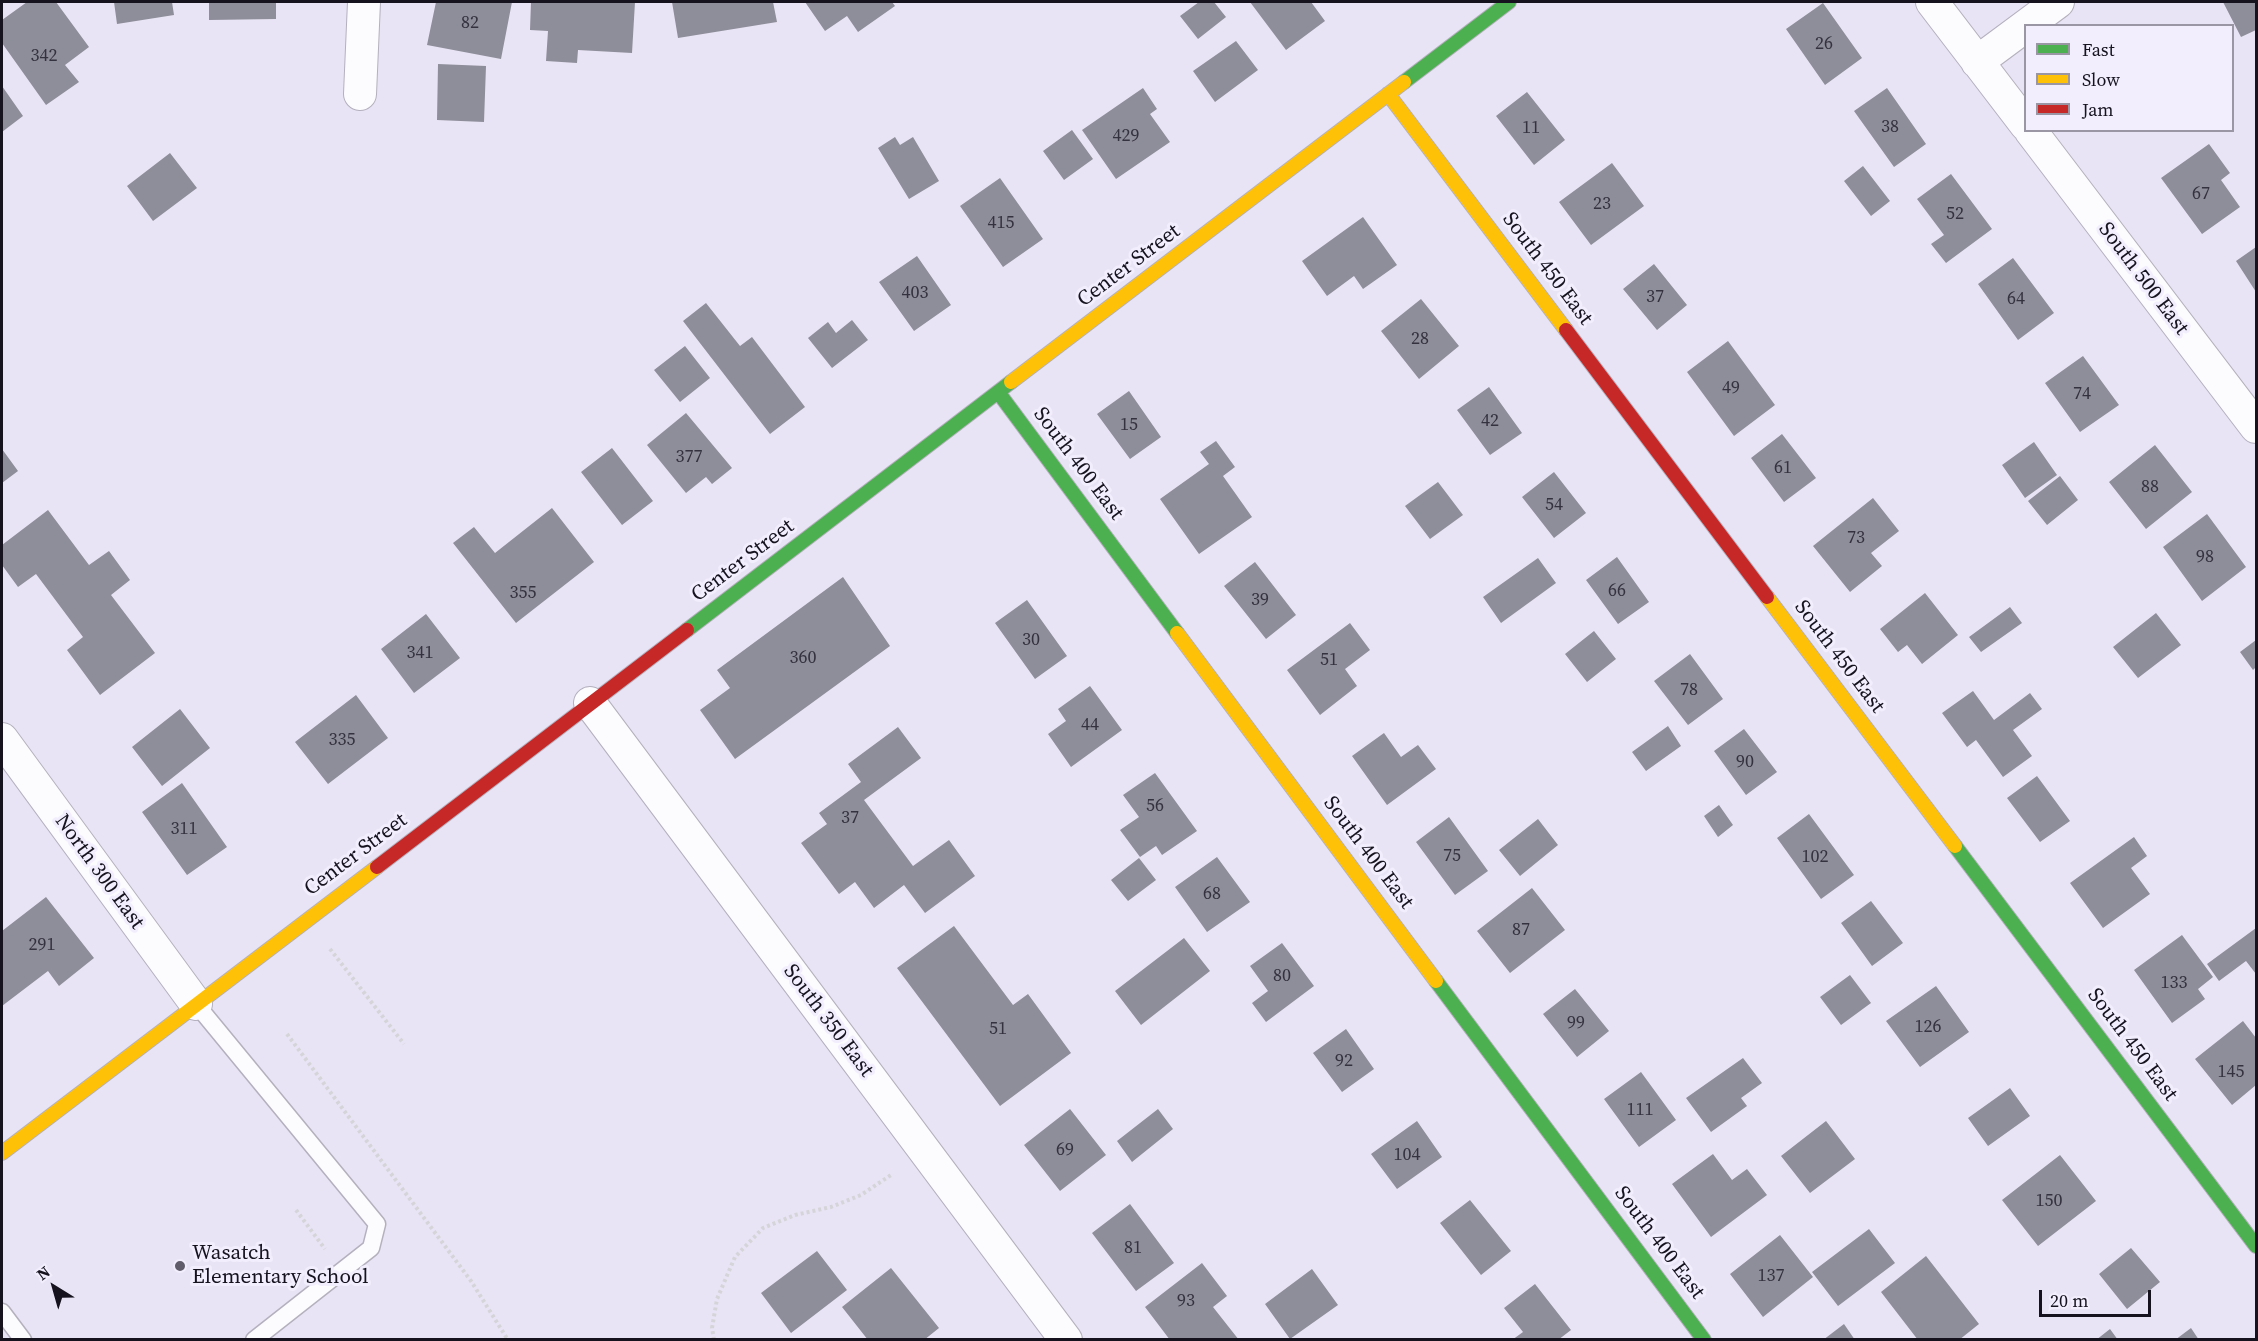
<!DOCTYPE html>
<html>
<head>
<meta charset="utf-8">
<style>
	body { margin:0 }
	#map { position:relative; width:2258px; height:1341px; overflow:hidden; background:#e9e4f5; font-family:"Source Serif 4",serif }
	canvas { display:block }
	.frame { position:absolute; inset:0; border:3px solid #16131f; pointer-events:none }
	.legend { position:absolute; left:2024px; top:24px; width:210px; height:108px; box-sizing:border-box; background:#f2eefd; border:2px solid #9a96a4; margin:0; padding:8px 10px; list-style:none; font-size:18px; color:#16131f }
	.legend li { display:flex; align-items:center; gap:12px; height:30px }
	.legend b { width:30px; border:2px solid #9a96a4 }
	.north { position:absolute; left:24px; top:1257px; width:60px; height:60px; -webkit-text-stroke:4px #f2eefd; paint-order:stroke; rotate:323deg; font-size:16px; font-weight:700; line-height:24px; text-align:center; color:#16131f }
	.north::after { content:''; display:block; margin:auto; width:21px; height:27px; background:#16131f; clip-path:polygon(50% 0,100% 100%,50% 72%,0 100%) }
	.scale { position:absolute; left:2039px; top:1290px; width:112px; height:27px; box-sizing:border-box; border:3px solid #16131f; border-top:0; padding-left:8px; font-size:18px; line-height:21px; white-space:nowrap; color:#16131f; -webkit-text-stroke:4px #f2eefd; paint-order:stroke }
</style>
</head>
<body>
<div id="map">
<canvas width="2258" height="1341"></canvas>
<div class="frame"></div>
<ul class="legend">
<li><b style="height:8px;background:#4caf50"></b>Fast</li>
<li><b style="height:8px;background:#ffc107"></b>Slow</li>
<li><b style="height:8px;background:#c62828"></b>Jam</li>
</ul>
<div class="north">N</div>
<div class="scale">20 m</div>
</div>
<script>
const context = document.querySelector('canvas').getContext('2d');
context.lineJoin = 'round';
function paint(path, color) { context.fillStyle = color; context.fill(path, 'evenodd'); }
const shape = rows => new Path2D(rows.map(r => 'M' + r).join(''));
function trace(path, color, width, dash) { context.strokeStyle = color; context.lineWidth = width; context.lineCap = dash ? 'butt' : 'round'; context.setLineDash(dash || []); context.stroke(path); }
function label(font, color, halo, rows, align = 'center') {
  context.font = font + ' "Source Serif 4",serif'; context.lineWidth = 6; context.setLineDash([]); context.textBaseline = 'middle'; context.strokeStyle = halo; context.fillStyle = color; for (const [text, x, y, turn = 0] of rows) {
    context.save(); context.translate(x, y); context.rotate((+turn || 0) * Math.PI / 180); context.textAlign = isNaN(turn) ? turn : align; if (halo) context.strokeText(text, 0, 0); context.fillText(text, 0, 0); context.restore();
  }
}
paint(shape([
	[27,2,56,2,89,47,65,65,79,82,46,105,2,43,2,20],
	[114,2,172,2,174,15,117,24],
	[209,2,276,2,276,19,209,20],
	[436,2,512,2,501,59,427,45],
	[531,2,635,2,632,53,578,50,577,63,546,61,548,31,530,30],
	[672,2,773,2,777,22,678,38],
	[805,2,892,2,895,6,858,32,847,16,825,31],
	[1199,2,1214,2,1226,17,1198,39,1180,16],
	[1250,2,1311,2,1325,21,1286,50],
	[2223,2,2256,2,2256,30,2241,37],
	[1823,3,1862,58,1825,85,1786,29],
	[1236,41,1258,70,1215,102,1193,71],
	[438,64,486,66,484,122,437,120],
	[2,86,23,116,2,132],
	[1143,88,1157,109,1150,114,1170,142,1116,179,1082,130],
	[1887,88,1926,144,1894,167,1854,111],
	[1527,92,1565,140,1534,165,1496,116],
	[1072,130,1093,159,1064,180,1043,151],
	[895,137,900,145,913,137,939,181,909,199,878,148],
	[2209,144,2230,173,2221,180,2240,207,2202,234,2161,178],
	[170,153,197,188,153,221,127,186],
	[1612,163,1644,206,1591,245,1559,202],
	[1863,166,1890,201,1871,216,1844,181],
	[1951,174,1992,229,1946,263,1931,244,1944,235,1917,199],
	[1000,178,1043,239,1003,267,960,206],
	[1363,217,1397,265,1363,289,1354,276,1327,296,1302,261],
	[2256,247,2256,292,2236,261],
	[917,256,951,305,914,331,879,282],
	[2013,258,2054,313,2018,340,1978,284],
	[1654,264,1687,305,1657,330,1623,289],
	[1421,299,1459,346,1419,379,1381,331],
	[706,303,740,346,752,337,805,407,770,434,683,321],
	[852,320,868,340,832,368,808,338,828,322,836,333],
	[1728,341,1775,405,1734,436,1687,372],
	[685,346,710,378,680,402,654,370],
	[2083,356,2119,405,2080,432,2045,383],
	[1489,387,1522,433,1490,455,1457,410],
	[1129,391,1161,437,1130,459,1097,414],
	[686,413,732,468,712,484,706,477,686,493,647,445],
	[1782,434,1816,478,1784,502,1751,458],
	[1216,441,1235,467,1223,476,1252,517,1199,554,1160,499,1209,464,1200,452],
	[2034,442,2057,475,2025,498,2002,465],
	[2155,445,2192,492,2146,529,2109,482],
	[612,448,653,501,622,525,581,472],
	[2,449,18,471,2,483],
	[1554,472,1586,513,1554,538,1522,497],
	[2060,476,2078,500,2047,525,2028,501],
	[1438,482,1463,515,1430,539,1405,506],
	[1873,498,1899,531,1871,553,1882,566,1850,592,1813,546],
	[552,508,594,562,516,623,453,543,474,527,495,553],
	[48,510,89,565,109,551,130,580,111,595,155,653,100,695,67,650,83,637,36,574,18,587,2,565,2,545],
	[2207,514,2246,567,2202,601,2163,547],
	[1617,557,1649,602,1618,624,1586,580],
	[1538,558,1556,583,1501,623,1483,597],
	[1255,562,1296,615,1266,639,1224,586],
	[843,577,890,646,735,759,700,710,730,688,717,670],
	[1925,593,1958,635,1922,664,1907,645,1898,652,1880,629],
	[1027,600,1067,656,1035,679,995,623],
	[2010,607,2022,623,1981,652,1969,637],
	[2156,613,2181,645,2138,678,2113,647],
	[426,614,460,658,414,693,381,649],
	[1350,623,1370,650,1345,669,1357,686,1320,715,1287,670],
	[1594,631,1616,659,1587,682,1565,654],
	[2256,640,2256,667,2253,670,2240,652],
	[1690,654,1723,699,1688,725,1654,681],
	[1090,686,1122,730,1071,767,1048,734,1066,721,1058,709],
	[1973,691,1994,720,2030,693,2042,709,2013,730,2032,756,2003,777,1976,740,1967,747,1942,713],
	[356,695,388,738,328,784,295,742],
	[180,709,210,748,162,786,132,747],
	[1668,726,1681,746,1646,771,1632,752],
	[898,727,921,758,864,800,913,866,949,840,975,876,925,913,904,885,874,908,855,882,839,894,801,843,827,824,819,813,861,782,848,764],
	[1744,729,1777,772,1746,795,1714,751],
	[1384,733,1401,757,1418,745,1436,769,1387,805,1352,756],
	[1155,773,1197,831,1162,855,1156,846,1140,857,1120,830,1139,817,1123,795],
	[2037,776,2070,821,2040,842,2007,798],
	[182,783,227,847,187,875,142,812],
	[1719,805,1733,825,1718,837,1704,816],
	[1809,814,1854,875,1821,899,1777,838],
	[1449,817,1488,871,1455,895,1416,842],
	[1538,819,1558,845,1520,876,1499,850],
	[2134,837,2147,856,2131,868,2150,894,2103,928,2070,883],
	[1217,857,1250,902,1207,932,1175,887],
	[1139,858,1156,880,1128,901,1111,880],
	[1532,888,1565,930,1510,973,1477,931],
	[46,897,94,958,59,986,48,971,2,1006,2,931],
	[1871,901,1903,943,1872,966,1841,923],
	[954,926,1013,1005,1028,994,1071,1053,1000,1106,897,968],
	[2256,928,2256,974,2246,961,2219,981,2207,964],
	[2182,935,2213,977,2198,989,2205,999,2172,1023,2134,970],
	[1184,938,1210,971,1141,1025,1115,991],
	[1282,943,1314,986,1266,1022,1252,1003,1268,991,1250,966],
	[1850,975,1871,1003,1841,1025,1820,997],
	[1936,986,1969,1032,1920,1067,1886,1021],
	[1575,989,1609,1031,1577,1057,1543,1014],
	[2243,1021,2256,1038,2256,1085,2232,1105,2195,1059],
	[1346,1029,1374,1069,1342,1092,1313,1053],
	[1743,1058,1762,1083,1741,1098,1747,1106,1711,1132,1686,1098],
	[1641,1072,1676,1120,1639,1147,1604,1099],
	[2010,1088,2030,1116,1988,1146,1968,1118],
	[1070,1109,1106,1155,1060,1191,1024,1145],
	[1158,1109,1173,1129,1132,1162,1117,1141],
	[1417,1121,1442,1157,1397,1189,1371,1154],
	[1826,1121,1855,1159,1810,1193,1781,1156],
	[1713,1154,1732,1180,1747,1169,1767,1195,1711,1237,1672,1184],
	[2060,1155,2096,1201,2038,1246,2002,1200],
	[1470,1200,1511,1251,1481,1275,1440,1223],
	[1130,1204,1174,1263,1136,1291,1092,1233],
	[1869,1229,1895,1263,1838,1306,1812,1272],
	[1780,1235,1813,1277,1763,1317,1730,1274],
	[2131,1248,2160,1282,2127,1309,2099,1274],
	[817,1251,847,1290,791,1333,761,1293],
	[1926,1256,1979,1324,1959,1340,1918,1340,1881,1292],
	[1202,1263,1227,1296,1213,1307,1239,1340,1170,1340,1145,1307],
	[891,1268,939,1328,924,1340,868,1340,842,1307],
	[1312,1269,1338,1305,1290,1339,1265,1304],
	[1535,1284,1571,1330,1558,1340,1512,1340,1523,1332,1504,1308],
	[1844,1324,1855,1340,1823,1340],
	[2191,1328,2199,1340,2175,1340],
	[2110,1329,2118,1340,2096,1340]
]), '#8e8d9a');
const lane = shape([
	[196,1004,377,1224,371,1248,254,1340],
	[2,1312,23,1340]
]);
const street = shape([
	[1932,2,2026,125],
	[1977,62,2058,2],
	[360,94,364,2],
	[2030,130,2256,427],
	[590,703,1066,1340],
	[2,739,196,1004]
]);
const fast = shape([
	[1404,82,1509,2],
	[998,392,1177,633],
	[687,630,1011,382],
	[1955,846,2256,1246],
	[1436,981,1704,1340]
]);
const slow = shape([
	[1388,94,1566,330],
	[1011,382,1404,82],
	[1767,597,1955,846],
	[1177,633,1436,981],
	[2,1153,377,867]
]);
const jam = shape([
	[1566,330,1767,597],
	[377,867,687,630]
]);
trace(lane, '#b4b0bd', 19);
trace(street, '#b4b0bd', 34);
trace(fast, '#b4b0bd', 16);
trace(slow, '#b4b0bd', 16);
trace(jam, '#b4b0bd', 16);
trace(shape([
	[330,949,404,1044],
	[287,1034,471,1281,508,1340],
	[296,1210,325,1249],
	[714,1340,712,1328,717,1299,735,1257,763,1228,795,1215,831,1207,861,1195,891,1175]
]), '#d5d4d8', 4, [3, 3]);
trace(lane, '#fcfbfe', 16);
trace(street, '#fcfbfe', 32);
trace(fast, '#4caf50', 14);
trace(slow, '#ffc107', 14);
trace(jam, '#c62828', 14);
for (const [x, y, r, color] of [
	[180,1266,6,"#605c6a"]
]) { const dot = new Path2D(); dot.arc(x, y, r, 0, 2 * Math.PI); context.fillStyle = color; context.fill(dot); trace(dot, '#f2eefd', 2); }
label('18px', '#34323e', null, [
	["82",470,23],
	["26",1824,44],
	["342",44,56],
	["38",1890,127],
	["11",1531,128],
	["429",1126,136],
	["67",2201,194],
	["23",1602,204],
	["52",1955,214],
	["415",1001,223],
	["403",915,293],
	["37",1655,297],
	["64",2016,299],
	["28",1420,339],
	["49",1731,388],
	["74",2082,394],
	["42",1490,421],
	["15",1129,425],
	["377",689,457],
	["61",1783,468],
	["88",2150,487],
	["54",1554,505],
	["73",1856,538],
	["98",2205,557],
	["66",1617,591],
	["355",523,593],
	["39",1260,600],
	["30",1031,640],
	["341",420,653],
	["360",803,658],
	["51",1329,660],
	["78",1689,690],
	["44",1090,725],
	["335",342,740],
	["90",1745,762],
	["56",1155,806],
	["37",850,818],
	["311",184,829],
	["75",1452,856],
	["102",1815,857],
	["68",1212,894],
	["87",1521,930],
	["291",42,945],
	["80",1282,976],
	["133",2174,983],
	["99",1576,1023],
	["126",1928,1027],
	["51",998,1029],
	["92",1344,1061],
	["145",2231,1072],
	["111",1640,1110],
	["69",1065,1150],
	["104",1407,1155],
	["150",2049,1201],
	["81",1133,1248],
	["137",1771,1276],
	["93",1186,1301]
]);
label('21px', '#16131f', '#f2eefd', [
	["Center Street",1129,266,-37],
	["South 450 East",1547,269,53],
	["South 500 East",2143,279,53],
	["South 400 East",1078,464,53],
	["Center Street",743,561,-37],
	["South 450 East",1839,657,53],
	["South 400 East",1368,853,53],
	["Center Street",356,855,-37],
	["North 300 East",99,872,54],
	["South 350 East",828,1021,53],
	["South 450 East",2132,1045,53],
	["South 400 East",1659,1243,53]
]);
label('21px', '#16131f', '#f2eefd', [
	["Wasatch",192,1254],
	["Elementary School",192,1278]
], 'left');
</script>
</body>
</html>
